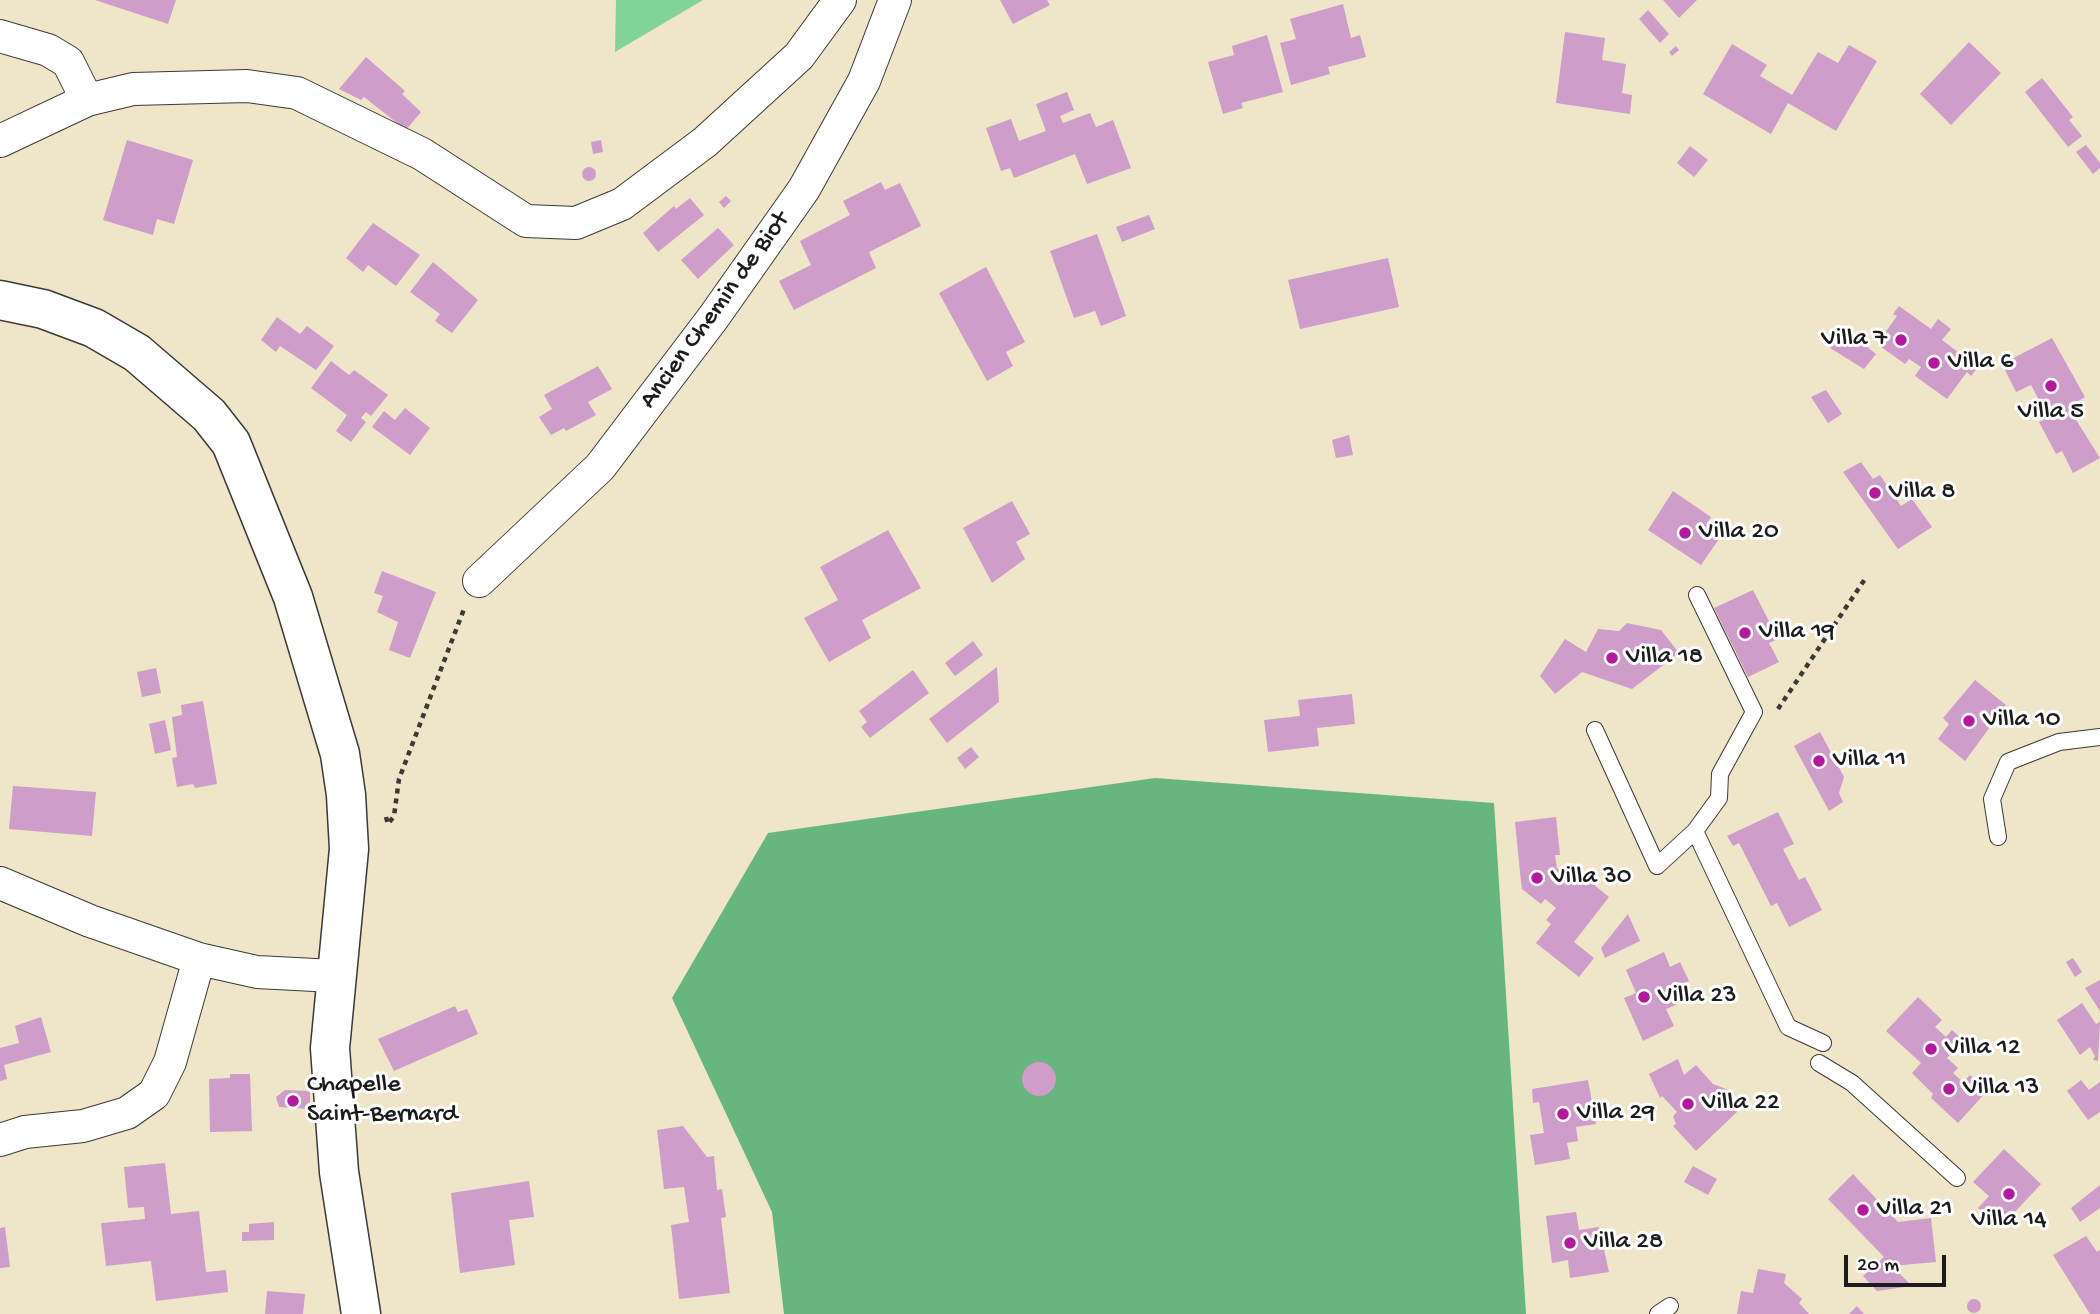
<!DOCTYPE html>
<html>
<head>
<meta charset="utf-8">
<style>
	body { margin:0 }
	#map { position:relative; width:2100px; height:1314px; overflow:hidden; background:#efe5c9; font-family:"Gochi Hand",sans-serif }
	canvas { display:block }
	.scale { position:absolute; left:1844px; top:1255px; width:102px; height:32px; box-sizing:border-box; border:4px solid #1c1c1c; border-top:0; padding-left:9px; font-size:21px; line-height:24px; white-space:nowrap; color:#1c1c1c; -webkit-text-stroke:5px #fff; paint-order:stroke }
</style>
</head>
<body>
<div id="map">
<canvas width="2100" height="1314"></canvas>
<div class="scale">20 m</div>
</div>
<script>
const context = document.querySelector('canvas').getContext('2d');
context.lineJoin = 'round';
function paint(path, color) { context.fillStyle = color; context.fill(path, 'evenodd'); }
const shape = rows => new Path2D(rows.map(r => 'M' + r).join(''));
function trace(path, color, width, dash) { context.strokeStyle = color; context.lineWidth = width; context.lineCap = dash ? 'butt' : 'round'; context.setLineDash(dash || []); context.stroke(path); }
function label(font, color, halo, rows, align = 'center') {
  context.font = font + ' "Gochi Hand",sans-serif'; context.lineWidth = 6; context.setLineDash([]); context.textBaseline = 'middle'; context.strokeStyle = halo; context.fillStyle = color; for (const [text, x, y, turn = 0] of rows) {
    context.save(); context.translate(x, y); context.rotate((+turn || 0) * Math.PI / 180); context.textAlign = isNaN(turn) ? turn : align; if (halo) context.strokeText(text, 0, 0); context.fillText(text, 0, 0); context.restore();
  }
}
paint(shape([
	[616,0,703,0,615,52]
]), '#81d496');
paint(shape([
	[1155,778,1494,803,1526,1314,784,1314,772,1212,672,998,768,833]
]), '#68b67f');
paint(shape([
	[95,0,176,0,168,24],
	[1000,0,1047,0,1050,5,1013,24],
	[1663,0,1697,0,1679,18],
	[1343,4,1351,38,1360,35,1366,57,1328,67,1330,74,1291,85,1280,43,1296,39,1290,19],
	[1648,10,1669,34,1660,43,1639,19],
	[1565,32,1605,38,1602,60,1626,64,1622,93,1632,95,1630,114,1556,103],
	[1267,35,1283,92,1241,103,1243,108,1223,114,1208,62,1234,55,1232,46],
	[1969,42,2001,73,1951,125,1920,94],
	[1732,44,1767,65,1760,76,1792,95,1818,52,1838,63,1849,45,1877,61,1836,131,1788,103,1771,134,1703,94],
	[1676,46,1679,50,1672,56,1669,52],
	[366,57,405,91,402,94,421,112,406,130,364,97,361,100,339,89],
	[2042,78,2073,117,2069,120,2082,136,2068,147,2025,92],
	[1067,92,1074,110,1060,116,1063,123,1090,113,1096,127,1113,120,1131,168,1087,184,1075,154,1014,178,1010,168,1001,171,986,128,1011,119,1019,141,1046,131,1036,104],
	[127,140,193,160,174,224,157,219,153,235,103,220],
	[601,140,603,152,593,154,591,142],
	[2086,145,2100,163,2100,168,2093,174,2076,152],
	[1690,146,1708,160,1694,177,1677,163],
	'582 174a7 7 0 1 1 14 0a7 7 0 1 1-14 0Z',
	[881,182,885,190,900,183,921,226,869,252,876,268,794,310,779,281,811,265,800,241,850,215,843,201],
	[726,196,731,201,724,208,719,202],
	[690,198,704,215,658,252,643,233,674,206,676,209],
	[1149,215,1155,229,1122,242,1116,227],
	[373,223,420,255,396,286,368,265,363,272,346,258],
	[718,228,734,245,698,279,681,260],
	[1097,234,1126,316,1101,326,1095,311,1074,318,1050,251],
	[1388,258,1399,307,1300,329,1288,280],
	[433,262,478,300,452,333,435,321,440,314,410,292],
	[986,267,1025,342,1006,352,1013,366,987,381,939,293],
	[1899,306,1931,329,1938,319,1951,329,1942,340,1978,367,1971,376,1967,372,1947,399,1915,376,1921,367,1909,359,1905,364,1877,344,1897,316,1893,314],
	[277,317,300,334,307,326,334,346,316,370,280,346,276,352,261,340],
	[1845,329,1876,354,1864,369,1830,348],
	[2052,338,2085,397,2068,407,2100,458,2073,473,2062,451,2056,454,2039,422,2043,420,2036,407,2041,404,2031,385,2016,392,2002,364],
	[331,361,349,375,354,370,388,395,371,416,366,412,361,418,366,422,351,442,336,431,347,415,311,388],
	[598,366,612,389,588,402,596,415,566,431,564,428,551,435,539,417,552,409,544,395],
	[1826,390,1842,414,1828,423,1811,397],
	[405,408,430,428,410,455,372,427,384,411,395,420],
	[1349,435,1353,455,1336,458,1332,440],
	[1861,462,1873,479,1880,475,1901,506,1912,499,1932,527,1898,549,1843,472],
	[1673,491,1711,517,1706,525,1721,536,1701,565,1648,530],
	[1012,501,1030,534,1016,542,1025,559,992,583,963,528],
	[888,530,921,588,862,620,871,638,829,662,804,618,838,600,820,567],
	[382,571,436,592,410,658,389,650,398,622,377,612,383,596,374,593],
	[1753,590,1778,639,1769,643,1779,662,1748,677,1714,608],
	[1627,623,1661,630,1679,653,1632,689,1582,672,1555,694,1540,676,1565,639,1586,652,1598,629,1619,631],
	[973,641,983,655,955,676,945,663],
	[997,667,999,702,947,743,929,719],
	[156,668,161,693,142,697,137,672],
	[913,670,929,693,870,738,861,727,867,722,859,711],
	[1975,680,2006,705,1965,761,1938,739,1949,724,1943,718],
	[1352,694,1355,724,1317,728,1319,746,1268,752,1264,720,1300,716,1298,700],
	[203,701,217,784,195,788,193,784,177,787,172,758,177,757,172,717,182,715,181,705],
	[165,720,171,750,155,754,149,724],
	[1820,732,1844,777,1839,793,1843,802,1829,811,1794,746],
	[971,747,979,757,965,769,957,758],
	[13,786,96,792,92,836,9,829],
	[1778,812,1794,844,1783,849,1799,880,1805,877,1822,910,1789,927,1777,903,1771,906,1739,843,1733,846,1727,836],
	[1556,817,1560,855,1555,855,1557,868,1565,874,1571,866,1609,897,1574,942,1594,958,1579,977,1536,943,1551,924,1546,920,1556,908,1545,899,1541,904,1522,889,1521,882,1515,822],
	[1628,914,1640,941,1605,958,1601,948],
	[1664,952,1670,967,1680,962,1689,981,1670,990,1676,1005,1666,1009,1674,1026,1643,1041,1624,998,1636,993,1626,970],
	[2073,958,2082,972,2075,977,2066,962],
	[2100,980,2100,1011,2085,988],
	[1918,997,1942,1020,1935,1027,1946,1037,1952,1030,1963,1040,1947,1058,1958,1068,1953,1073,1963,1082,1970,1075,1987,1091,1958,1123,1931,1098,1933,1094,1912,1073,1921,1063,1886,1031],
	[2082,1003,2096,1024,2100,1022,2098,1061,2093,1060,2095,1056,2090,1047,2080,1055,2057,1020],
	[455,1006,458,1012,467,1009,478,1034,394,1071,378,1039],
	[41,1017,51,1052,4,1065,7,1079,0,1081,0,1048,19,1043,15,1026],
	[1678,1059,1684,1075,1696,1065,1713,1084,1731,1091,1737,1112,1696,1151,1673,1126,1676,1124,1673,1116,1677,1112,1662,1096,1660,1098,1649,1074],
	'1022 1079a17 17 0 1 1 34 0a17 17 0 1 1-34 0Z',
	[230,1074,250,1074,252,1131,210,1132,209,1079,230,1078],
	[1588,1080,1596,1124,1576,1127,1578,1141,1567,1143,1570,1159,1535,1165,1530,1135,1544,1133,1539,1102,1533,1103,1532,1089],
	[2081,1080,2089,1090,2100,1082,2100,1112,2088,1120,2067,1091],
	[285,1090,310,1091,310,1109,279,1107,276,1097],
	[683,1126,707,1157,714,1156,717,1190,722,1189,726,1217,721,1218,730,1293,679,1299,671,1225,689,1222,684,1187,664,1189,657,1130],
	[2004,1149,2041,1184,2000,1228,1978,1208,1989,1196,1973,1182],
	[165,1163,171,1214,199,1211,206,1272,226,1270,228,1292,156,1301,151,1261,106,1266,101,1223,145,1219,144,1207,128,1208,124,1167],
	[1693,1166,1717,1179,1708,1195,1684,1182],
	[1853,1174,1898,1222,1931,1218,1936,1262,1892,1266,1912,1286,1877,1291,1863,1276,1884,1257,1828,1199],
	[529,1181,534,1217,509,1220,515,1265,460,1273,451,1193],
	[2100,1185,2100,1208,2080,1222,2071,1208],
	[1576,1212,1579,1230,1599,1227,1609,1272,1570,1278,1568,1260,1552,1263,1546,1216],
	[274,1222,274,1240,242,1241,242,1232,249,1232,249,1224],
	[5,1227,10,1267,0,1268,0,1228],
	[2086,1236,2097,1252,2100,1250,2100,1314,2090,1314,2053,1255],
	[1758,1269,1786,1274,1784,1283,1802,1299,1799,1303,1809,1314,1737,1314,1741,1291,1753,1293],
	[267,1291,305,1294,303,1314,265,1314],
	'1967 1306a7 7 0 1 1 14 0a7 7 0 1 1-14 0Z',
	[1857,1306,1864,1314,1849,1314]
]), '#ce9dc9');
const service = shape([
	[1595,730,1657,866,1695,831,1788,1027,1823,1043],
	[1695,831,1719,798,1720,774,1754,712,1697,595],
	[1998,837,1992,799,2008,762,2059,742,2100,737],
	[1819,1063,1852,1083,1957,1178],
	[1658,1314,1670,1306]
]);
const minor = shape([
	[0,36,48,50,68,62,87,100],
	[0,141,87,100,133,89,247,86,297,93,422,154,526,221,576,223,622,204,705,142,799,56,840,0],
	[479,581,600,467,713,318,804,189,864,81,895,0],
	[0,883,90,921,199,959,257,972,334,976],
	[0,1140,25,1132,83,1126,127,1113,154,1094,170,1062,199,959]
]);
const secondary = shape([
	[0,300,43,309,94,328,137,353,209,415,231,443,293,597,340,754,346,795,349,849,330,1048,339,1172,361,1314]
]);
trace(service, '#3c3a36', 18);
trace(minor, '#3c3a36', 34);
trace(secondary, '#3c3a36', 41);
trace(shape([
	[1778,709,1867,576],
	[386,817,388,824,394,816,399,779,464,609]
]), '#3c3a36', 4.5, [5, 5]);
trace(service, '#fff', 16);
trace(minor, '#fff', 32);
trace(secondary, '#fff', 38);
for (const [x, y, r, color] of [
	[1901,340,7,"#b5179e"],
	[1934,363,7,"#b5179e"],
	[2051,386,7,"#b5179e"],
	[1875,493,7,"#b5179e"],
	[1685,533,7,"#b5179e"],
	[1745,633,7,"#b5179e"],
	[1612,658,7,"#b5179e"],
	[1969,721,7,"#b5179e"],
	[1819,761,7,"#b5179e"],
	[1537,878,7,"#b5179e"],
	[1644,997,7,"#b5179e"],
	[1931,1049,7,"#b5179e"],
	[1949,1089,7,"#b5179e"],
	[293,1101,7,"#b5179e"],
	[1688,1104,7,"#b5179e"],
	[1563,1114,7,"#b5179e"],
	[2009,1194,7,"#b5179e"],
	[1863,1210,7,"#b5179e"],
	[1570,1243,7,"#b5179e"]
]) { const dot = new Path2D(); dot.arc(x, y, r, 0, 2 * Math.PI); context.fillStyle = color; context.fill(dot); trace(dot, '#fff', 2.5); }
label('26px', '#1c1c1c', '#fff', [
	["Ancien Chemin de Biot",716,311,-54]
]);
label('26px', '#1c1c1c', '#fff', [
	["Villa 7",1887,340,"right"],
	["Villa 6",1948,363],
	["Villa 5",2051,413,"center"],
	["Villa 8",1889,493],
	["Villa 20",1699,533],
	["Villa 19",1759,633],
	["Villa 18",1626,658],
	["Villa 10",1983,721],
	["Villa 11",1833,761],
	["Villa 30",1551,878],
	["Villa 23",1658,997],
	["Villa 12",1945,1049],
	["Chapelle",307,1086],
	["Saint-Bernard",307,1116],
	["Villa 13",1963,1089],
	["Villa 22",1702,1104],
	["Villa 29",1577,1114],
	["Villa 21",1877,1210],
	["Villa 14",2009,1221,"center"],
	["Villa 28",1584,1243]
], 'left');
</script>
</body>
</html>
